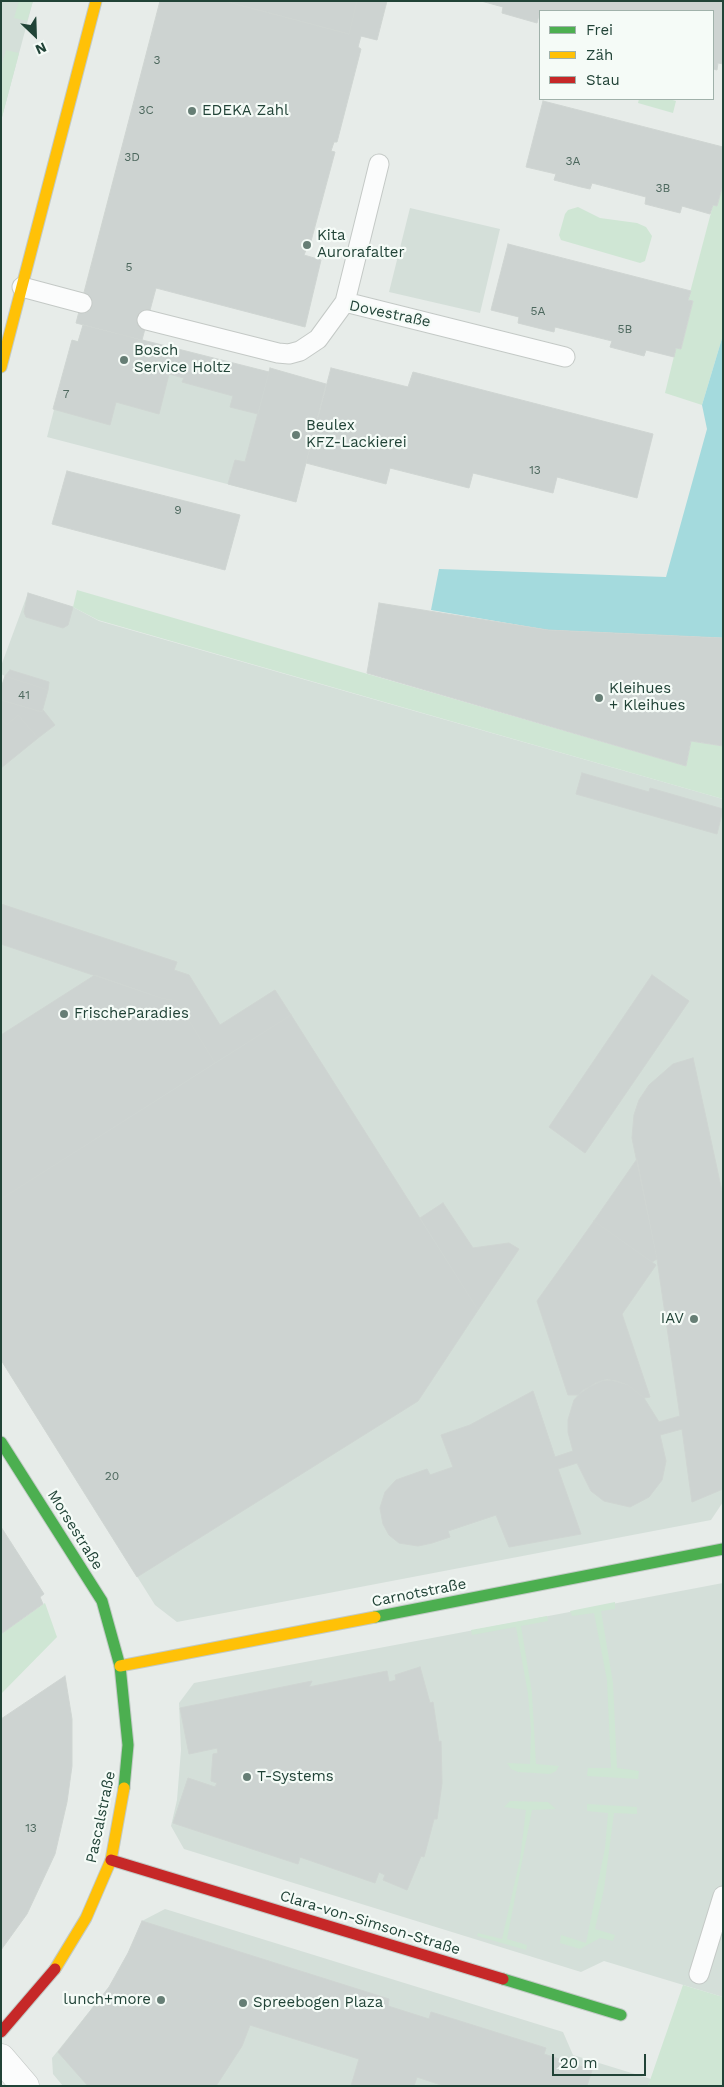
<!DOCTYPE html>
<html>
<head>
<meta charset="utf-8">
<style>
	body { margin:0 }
	#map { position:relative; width:724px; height:2087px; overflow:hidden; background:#e7ece9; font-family:"Work Sans",sans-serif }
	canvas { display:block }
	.frame { position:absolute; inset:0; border:2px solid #214337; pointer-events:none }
	.legend { position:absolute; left:539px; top:10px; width:175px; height:90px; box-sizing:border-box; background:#f5fbf7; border:1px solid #a0b1aa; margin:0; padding:6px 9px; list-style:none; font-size:15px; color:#214337 }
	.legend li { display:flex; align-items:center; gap:10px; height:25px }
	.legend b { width:25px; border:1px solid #a0b1aa }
	.north { position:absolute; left:10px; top:10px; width:50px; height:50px; -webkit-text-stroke:4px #f5fbf7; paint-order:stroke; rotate:156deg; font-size:14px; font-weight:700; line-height:20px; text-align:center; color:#214337 }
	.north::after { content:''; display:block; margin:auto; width:18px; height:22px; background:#214337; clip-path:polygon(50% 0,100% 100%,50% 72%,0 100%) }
	.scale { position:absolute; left:552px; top:2054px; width:94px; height:22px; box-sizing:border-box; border:2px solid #214337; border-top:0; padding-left:6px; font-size:15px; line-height:18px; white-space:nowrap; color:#214337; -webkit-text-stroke:4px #f5fbf7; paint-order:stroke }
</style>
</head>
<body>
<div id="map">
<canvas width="724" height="2087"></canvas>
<div class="frame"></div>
<ul class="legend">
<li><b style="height:6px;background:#4caf50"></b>Frei</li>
<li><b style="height:6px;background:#ffc107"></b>Zäh</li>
<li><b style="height:6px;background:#c62828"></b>Stau</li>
</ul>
<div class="north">N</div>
<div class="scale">20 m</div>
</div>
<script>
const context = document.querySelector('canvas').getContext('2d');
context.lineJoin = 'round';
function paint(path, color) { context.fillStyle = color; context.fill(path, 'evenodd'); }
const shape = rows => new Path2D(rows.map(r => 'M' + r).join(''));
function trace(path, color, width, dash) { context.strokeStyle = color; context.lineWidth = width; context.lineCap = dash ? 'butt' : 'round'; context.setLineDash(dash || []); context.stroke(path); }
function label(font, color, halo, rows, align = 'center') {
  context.font = font + ' "Work Sans",sans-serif'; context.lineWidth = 4.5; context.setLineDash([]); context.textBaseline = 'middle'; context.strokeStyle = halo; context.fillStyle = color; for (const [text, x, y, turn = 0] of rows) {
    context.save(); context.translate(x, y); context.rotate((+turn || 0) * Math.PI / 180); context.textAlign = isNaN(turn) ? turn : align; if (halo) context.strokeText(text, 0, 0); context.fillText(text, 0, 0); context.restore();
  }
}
paint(shape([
	[1,1,33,1,1,121],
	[410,208,500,229,480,313,389,292],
	[83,325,196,355,269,372,270,368,326,384,296,502,47,437,72,340,78,341],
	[28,593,73,607,99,621,723,799,723,1502,711,1520,177,1622,155,1605,1,1360,1,688,5,676,1,674,1,666],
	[723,1583,723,1997,604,1961,581,1972,184,1849,171,1826,177,1800,181,1750,179,1703,194,1683],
	[165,1909,563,2032,573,2055,651,2079,648,2086,63,2086,53,2074,52,2058,109,1987,128,1953,142,1921]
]), '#d4dfd9');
paint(shape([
	[19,1,33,1,27,21,14,18],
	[6,50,19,53,1,121,1,67],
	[639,99,669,99,676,101,673,113,638,103],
	[723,185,723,335,702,405,665,393,676,348,681,349,693,301,688,300,713,205,717,206],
	[578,207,600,218,637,223,646,227,652,236,645,261,640,263,561,240,559,235,565,214,568,210],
	[77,590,686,766,691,741,723,746,723,799,98,620,73,607],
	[615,1602,615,1609,601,1611,613,1683,617,1768,639,1771,638,1779,587,1776,588,1768,611,1768,607,1680,594,1613,572,1616,570,1611],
	[45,1603,57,1637,1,1694,1,1634],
	[547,1616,548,1621,521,1626,532,1693,536,1764,559,1766,556,1771,550,1774,518,1772,511,1769,507,1763,530,1764,531,1730,528,1694,516,1627,472,1635,471,1630],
	[510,1801,548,1802,556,1809,532,1810,507,1939,527,1945,526,1950,477,1936,478,1933,502,1939,520,1859,526,1810,504,1807],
	[587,1804,637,1807,637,1814,614,1813,604,1889,595,1929,615,1935,613,1941,600,1938,580,1949,560,1943,561,1935,586,1943,605,1848,608,1813,587,1811],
	[683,1985,723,1997,723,2086,648,2086]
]), '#cfe6d4');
paint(shape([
	[723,335,723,638,548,630,431,610,439,569,666,577,707,429,702,405]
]), '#a4dadd');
const building = shape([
	[160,1,224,1,349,34,357,1,387,1,377,40,361,36,358,47,361,49,337,142,334,142,331,151,335,152,310,245,308,245,304,255,321,260,305,327,156,288,142,340,76,323,160,1],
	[224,1,357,1,349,34,224,1],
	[481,1,723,1,723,64,718,63,717,70,713,69,713,11,540,11,537,23,502,13,503,7,481,1],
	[543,101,723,147,723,185,717,206,713,205,710,214,682,206,680,213,645,204,646,197,592,183,590,189,581,187,554,180,556,174,526,167,543,101],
	[508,244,691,291,688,300,693,301,681,349,676,348,674,357,646,350,644,356,610,347,612,341,555,327,554,332,518,323,519,317,491,310,508,244],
	[83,325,269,372,258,414,230,407,233,396,182,382,184,378,169,374,159,414,116,402,110,425,53,409,72,340,78,342,83,325],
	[270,368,326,384,296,502,228,484,235,460,245,462,270,368],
	[331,368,408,387,413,372,653,434,637,498,557,477,553,493,473,473,469,488,390,468,386,484,306,463,331,368],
	[67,471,240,515,225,570,52,524,67,471],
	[28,593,73,607,68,625,63,628,26,617,24,612,28,593],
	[379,603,548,630,723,638,723,746,691,741,686,766,367,673,379,603],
	[10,670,49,682,48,690,5,676,10,670],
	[5,676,48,690,42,712,1,700,1,688,5,676],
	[1,700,42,712,43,710,55,725,38,738,18,715,7,725,1,718,1,700],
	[18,715,38,738,1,768,1,718,7,725,18,715],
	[582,773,649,792,650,788,723,809,717,834,576,794,582,773],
	[1,904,177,962,174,970,189,975,220,1025,275,990,291,1015,215,1063,177,1001,161,998,1,944,1,904],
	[95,975,161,998,177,1001,215,1063,1,1199,1,1035,95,975],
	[652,975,689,1001,585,1153,549,1127,652,975],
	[291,1015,478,1310,418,1401,137,1577,1,1360,1,1199,291,1015],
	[693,1058,723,1196,723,1489,692,1502,682,1429,660,1435,666,1461,662,1480,649,1497,630,1507,604,1501,591,1491,577,1463,558,1469,581,1534,509,1547,496,1515,448,1531,450,1537,432,1543,418,1546,399,1543,389,1535,383,1524,380,1508,385,1492,396,1480,427,1469,430,1475,453,1467,441,1435,470,1425,533,1391,555,1457,573,1451,568,1432,568,1420,574,1400,583,1390,602,1381,614,1380,628,1385,644,1398,659,1422,680,1416,657,1259,632,1138,634,1115,639,1100,649,1085,673,1064,693,1058],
	[637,1159,657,1259,652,1262,594,1221,637,1159],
	[443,1203,473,1248,509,1243,519,1249,478,1310,420,1218,443,1203],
	[594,1221,656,1265,622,1314,650,1397,644,1398,628,1385,607,1379,595,1383,578,1395,568,1395,537,1301,594,1221],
	[1,1527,44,1594,40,1597,43,1604,1,1634,1,1527],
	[420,1667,430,1703,433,1702,439,1742,441,1741,442,1783,437,1819,434,1819,424,1857,421,1856,407,1890,383,1880,385,1875,379,1872,375,1883,300,1857,298,1864,173,1823,188,1778,215,1787,217,1783,211,1781,213,1754,218,1753,217,1748,189,1754,180,1708,312,1681,309,1687,387,1671,389,1682,396,1680,395,1675,420,1667],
	[65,1676,72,1719,72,1766,67,1802,55,1854,27,1914,1,1950,1,1719,65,1676],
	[142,1921,389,1999,388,2006,429,2019,431,2012,546,2048,544,2054,592,2070,587,2086,444,2086,417,2077,414,2086,351,2086,359,2059,250,2025,242,2046,216,2086,88,2086,58,2052,109,1987,128,1953,142,1921]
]);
paint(building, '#cdd3d1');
trace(building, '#cfd5d2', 1);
const lane = shape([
	[22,287,82,303],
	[345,302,379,164],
	[147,320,278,353,289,354,300,351,318,339,345,302,565,357],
	[699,1974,723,1896]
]);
const street = shape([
	[1,2058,25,2086]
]);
const fast = shape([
	[1,1442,102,1601,120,1666,128,1745,124,1788],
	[375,1617,723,1549],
	[503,1979,621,2015]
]);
const slow = shape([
	[1,367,96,1],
	[120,1666,375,1617],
	[55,1969,86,1918,111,1860,124,1788]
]);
const jam = shape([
	[111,1860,503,1979],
	[1,2032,55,1969]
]);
trace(lane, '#c4c9c6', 21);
trace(street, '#c4c9c6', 29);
trace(fast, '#c2cac6', 13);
trace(slow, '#c2cac6', 13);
trace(jam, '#c2cac6', 13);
trace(lane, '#fbfcfc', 19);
trace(street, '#fbfcfc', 28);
trace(fast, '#4caf50', 11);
trace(slow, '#ffc107', 11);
trace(jam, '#c62828', 11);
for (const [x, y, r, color] of [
	[192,111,5,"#667e75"],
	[307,245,5,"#667e75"],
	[124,360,5,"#667e75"],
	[296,435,5,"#667e75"],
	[599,698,5,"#667e75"],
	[64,1014,5,"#667e75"],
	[694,1319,5,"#667e75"],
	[247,1777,5,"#667e75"],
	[161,2000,5,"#667e75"],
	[243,2003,5,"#667e75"]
]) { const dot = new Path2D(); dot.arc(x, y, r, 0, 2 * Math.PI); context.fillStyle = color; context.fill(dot); trace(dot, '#f5fbf7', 2); }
label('12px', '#4d685e', null, [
	["3",157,60],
	["3C",146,110],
	["3D",132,157],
	["3A",573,161],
	["3B",663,188],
	["5",129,267],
	["5A",538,311],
	["5B",625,329],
	["7",66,394],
	["13",535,470],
	["9",178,510],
	["41",24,695],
	["20",112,1476],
	["13",31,1828]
]);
label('15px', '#214337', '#f5fbf7', [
	["EDEKA Zahl",202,111],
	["Kita",317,236],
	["Aurorafalter",317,253],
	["Bosch",134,351],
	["Service Holtz",134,368],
	["Beulex",306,426],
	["KFZ-Lackierei",306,443],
	["Kleihues",609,689],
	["+ Kleihues",609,706],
	["FrischeParadies",74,1014],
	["IAV",684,1319,"right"],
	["T-Systems",257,1777],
	["lunch+more",151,2000,"right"],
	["Spreebogen Plaza",253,2003]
], 'left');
label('15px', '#214337', '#f5fbf7', [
	["Dovestraße",390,314,12],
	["Morsestraße",75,1530,58],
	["Carnotstraße",419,1593,-11],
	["Pascalstraße",101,1817,-78],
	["Clara-von-Simson-Straße",370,1923,17]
]);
</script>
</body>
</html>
